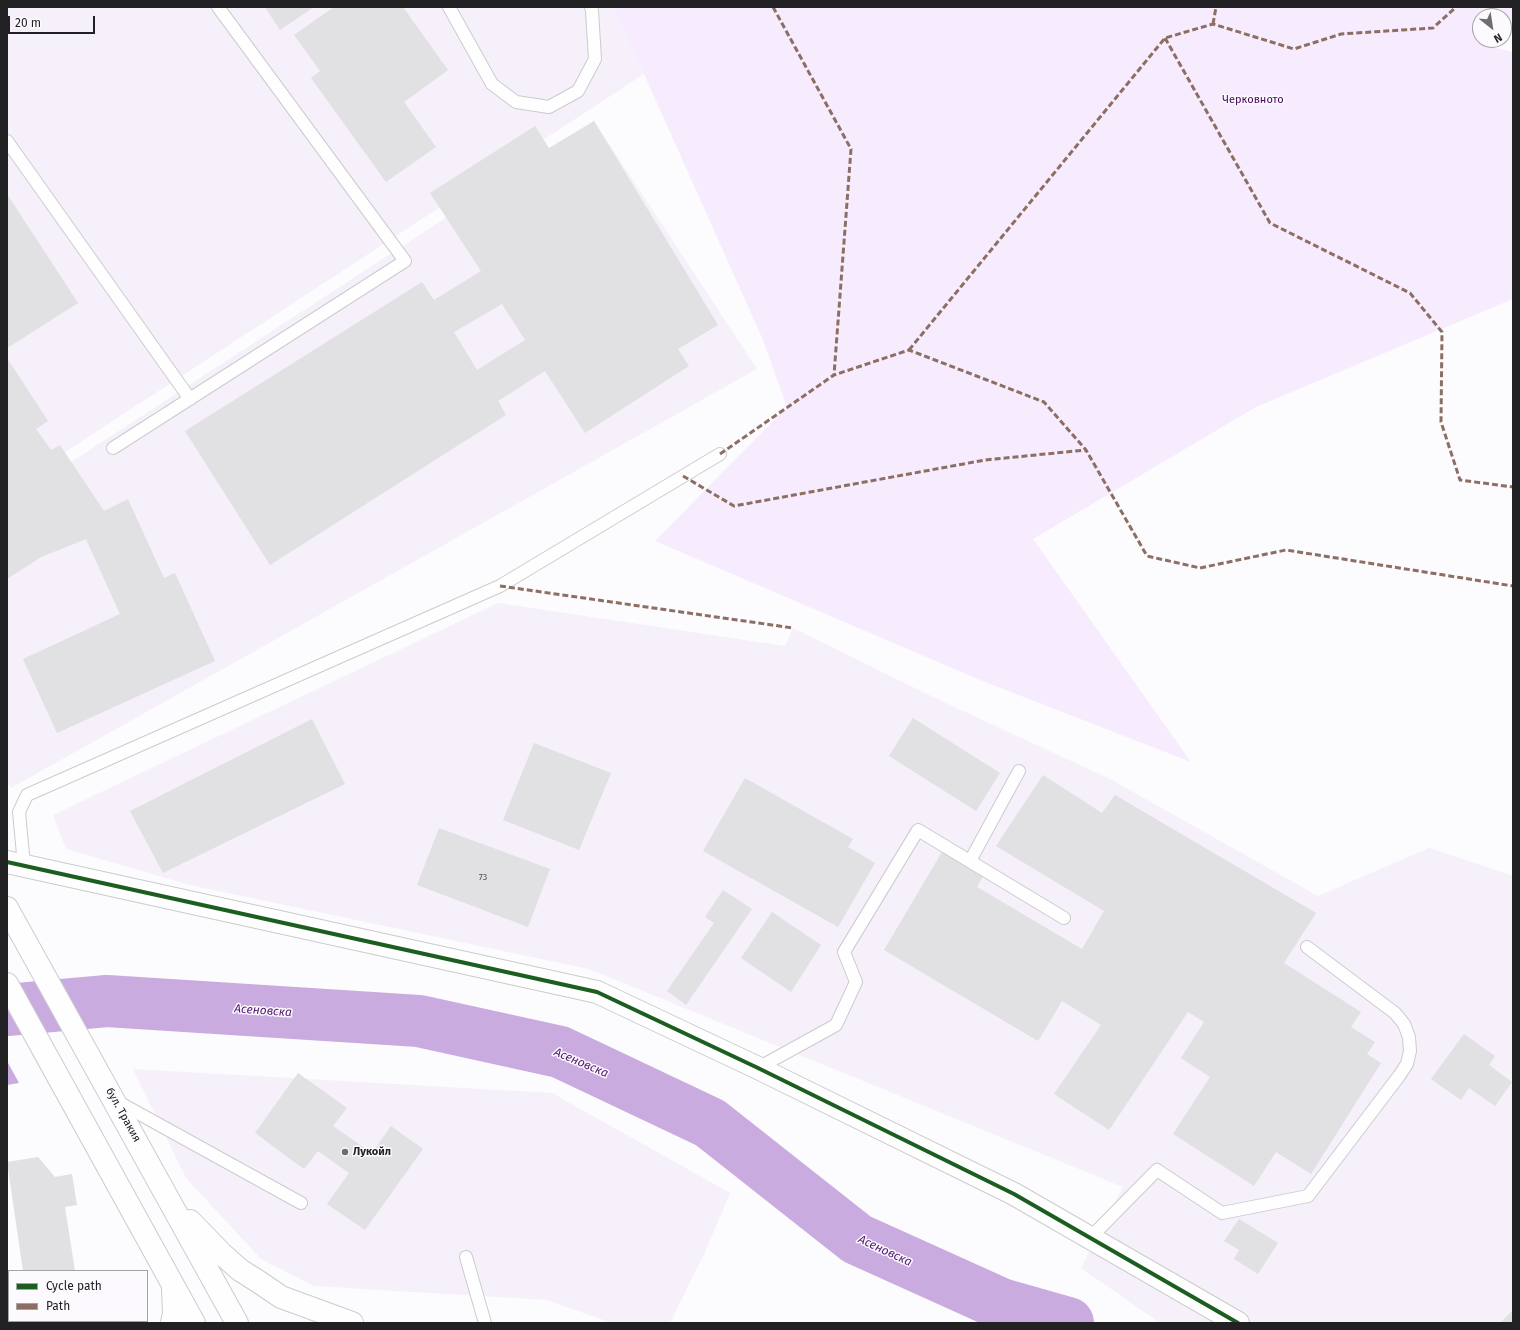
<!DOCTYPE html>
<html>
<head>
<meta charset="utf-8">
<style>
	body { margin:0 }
	#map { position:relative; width:1520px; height:1330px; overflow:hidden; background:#fcfbfd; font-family:"Fira Sans",sans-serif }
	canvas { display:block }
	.frame { position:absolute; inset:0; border:8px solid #212022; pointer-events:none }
	.legend { position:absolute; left:8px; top:1270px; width:140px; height:52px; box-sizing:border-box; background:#fcfafe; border:1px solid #a4a3a6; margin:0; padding:5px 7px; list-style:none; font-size:12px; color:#212022 }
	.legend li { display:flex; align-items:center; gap:8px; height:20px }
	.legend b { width:20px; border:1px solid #a4a3a6 }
	.north { position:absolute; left:1472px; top:8px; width:40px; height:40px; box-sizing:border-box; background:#fcfafe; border:1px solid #a4a3a6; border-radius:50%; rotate:150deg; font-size:11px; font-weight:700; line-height:16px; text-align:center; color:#212022 }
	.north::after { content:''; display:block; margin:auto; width:14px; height:18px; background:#6e6d6f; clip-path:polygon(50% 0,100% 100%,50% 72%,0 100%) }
	.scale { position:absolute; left:8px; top:16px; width:87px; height:18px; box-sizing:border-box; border:2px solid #212022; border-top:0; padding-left:5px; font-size:12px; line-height:14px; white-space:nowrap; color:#212022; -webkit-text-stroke:3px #fcfafe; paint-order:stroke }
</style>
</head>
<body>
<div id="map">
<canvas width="1520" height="1330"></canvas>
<div class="frame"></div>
<ul class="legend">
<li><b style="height:5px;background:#1b5e20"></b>Cycle path</li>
<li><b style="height:5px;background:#8d6e63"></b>Path</li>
</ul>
<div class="north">N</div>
<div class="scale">20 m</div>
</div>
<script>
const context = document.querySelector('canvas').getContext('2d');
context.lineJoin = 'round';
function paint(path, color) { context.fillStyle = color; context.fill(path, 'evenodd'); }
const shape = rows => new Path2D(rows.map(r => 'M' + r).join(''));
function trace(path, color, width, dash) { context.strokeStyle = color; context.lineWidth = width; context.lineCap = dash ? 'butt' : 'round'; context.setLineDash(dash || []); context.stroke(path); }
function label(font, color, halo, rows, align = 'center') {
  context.font = font + ' "Fira Sans",sans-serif'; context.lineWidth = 3; context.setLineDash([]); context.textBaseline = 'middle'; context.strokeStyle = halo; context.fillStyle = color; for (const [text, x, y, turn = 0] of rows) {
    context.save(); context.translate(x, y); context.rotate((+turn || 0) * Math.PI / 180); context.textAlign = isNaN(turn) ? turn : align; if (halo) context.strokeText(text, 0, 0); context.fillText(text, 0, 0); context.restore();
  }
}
paint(shape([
	[7,7,612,7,644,74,7,490],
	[594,121,757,369,11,788,7,782,7,504],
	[498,603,785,646,793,628,935,698,1110,779,1318,896,1429,848,1513,876,1513,1323,1160,1323,1081,1268,1123,1187,589,969,190,885,66,849,53,815],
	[133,1069,552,1093,730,1193,705,1252,670,1323,612,1323,547,1300,314,1286,261,1259,186,1178]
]), '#f5f0f9');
paint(shape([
	[612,7,1513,7,1513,33,1496,48,1513,52,1513,299,1256,407,1033,539,1191,762,980,680,655,541,787,407,763,340,644,74],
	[1480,16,1504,16,1504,40,1480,40]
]), '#f6ecfe');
paint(shape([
	[7,1061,19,1083,7,1085]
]), '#caabdf');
trace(shape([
	[7,1010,107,1001,419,1021,560,1052,710,1123,857,1239,1001,1304,1068,1323]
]), '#caabdf', 52);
paint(shape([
	[265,7,314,7,280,30],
	[334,7,403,7,448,70,404,102,436,147,386,182,311,78,320,71,294,35],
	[594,121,718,325,678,349,689,366,585,433,545,371,498,401,506,415,270,565,185,431,422,282,434,300,481,271,430,193,535,126,549,148],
	[502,304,525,340,477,370,454,332],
	[7,194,78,303,9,347,7,344],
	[7,358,48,421,36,429,51,450,60,445,104,511,128,499,164,578,175,573,215,661,57,733,23,659,120,614,86,539,41,557,7,579],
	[913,718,1000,773,976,811,889,756],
	[312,719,345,784,163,873,130,811],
	[534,743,611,773,579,850,503,820],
	[1043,775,1102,813,1115,795,1316,913,1284,963,1361,1012,1351,1027,1375,1042,1367,1054,1381,1063,1311,1174,1276,1152,1254,1186,1173,1134,1210,1077,1181,1058,1204,1022,1188,1012,1109,1130,1054,1094,1101,1025,1062,1001,1038,1041,884,950,942,852,983,876,977,887,1082,949,1104,911,996,846],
	[745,778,853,839,848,847,875,863,838,927,703,851],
	[439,828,550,869,528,927,417,885],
	[723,890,752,909,686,1005,667,991,714,923,705,917],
	[772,912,821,945,791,992,741,958],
	[1464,1034,1495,1056,1489,1065,1512,1082,1495,1106,1469,1088,1461,1100,1431,1079],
	[298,1073,347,1108,333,1126,372,1153,391,1126,423,1149,365,1230,327,1204,349,1173,318,1151,304,1169,255,1133],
	[38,1157,55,1177,72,1174,77,1205,65,1207,75,1271,23,1271,7,1162],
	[1239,1219,1278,1243,1258,1274,1234,1259,1239,1250,1224,1241],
	[1513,1310,1513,1323,1500,1323]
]), '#e1e0e2');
const service = shape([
	[449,7,492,84,516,102,549,107,578,91,595,59,592,11,591,7],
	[7,141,190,399],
	[113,448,405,261,218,7],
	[970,861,1019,771],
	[24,865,19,812,27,795,500,586,720,454],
	[758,1068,836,1025,856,982,844,952,918,830,1064,918],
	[118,1102,301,1203],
	[1090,1238,1157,1170,1222,1213,1308,1196,1399,1076,1407,1064,1410,1051,1409,1037,1404,1024,1395,1013,1307,947],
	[466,1257,485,1323]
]);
const minor = shape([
	[7,862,597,992,758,1068,1014,1194,1238,1323]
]);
const secondary = shape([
	[7,908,237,1323],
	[7,984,194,1323],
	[190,1221,222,1254,240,1270,259,1282,281,1297,352,1323],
	[172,1323,174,1313,173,1288]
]);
trace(service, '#cccbcd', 14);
trace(minor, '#cccbcd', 24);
trace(secondary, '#cccbcd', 24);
trace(service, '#fffeff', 12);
trace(minor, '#fffeff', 22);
trace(secondary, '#fffeff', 22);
trace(shape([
	[773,7,851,149,834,375],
	[1213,24,1216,7],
	[1165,38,1270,223,1410,293,1442,332,1441,422,1460,480,1513,487],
	[909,350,1165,38,1213,24,1294,49,1341,34,1433,28,1456,7],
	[720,454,834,375,909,350,1044,402,1086,450,1147,556,1200,568,1286,550,1513,586],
	[683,476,734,506,985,460,1086,450],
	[500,586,793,628]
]), '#8d6e63', 3, [6, 3]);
trace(shape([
	[7,862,597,992,758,1068,1014,1194,1238,1323]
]), '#1b5e20', 4);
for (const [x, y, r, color] of [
	[345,1152,4,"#6e6d6f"]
]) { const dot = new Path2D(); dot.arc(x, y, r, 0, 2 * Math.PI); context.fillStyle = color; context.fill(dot); trace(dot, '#fcfafe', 1.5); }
label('9px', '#515052', null, [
	["73",483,877]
]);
label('11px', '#42035f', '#fcfafe', [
	["Черковното",1253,100]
]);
label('11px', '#212022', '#fcfafe', [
	["бул. Тракия",123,1115,61]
]);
label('bold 11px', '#212022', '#fcfafe', [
	["Лукойл",353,1152]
], 'left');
label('italic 12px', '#50176e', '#fcfafe', [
	["Асеновска",263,1011,4],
	["Асеновска",581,1063,23],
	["Асеновска",885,1251,25]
]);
</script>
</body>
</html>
